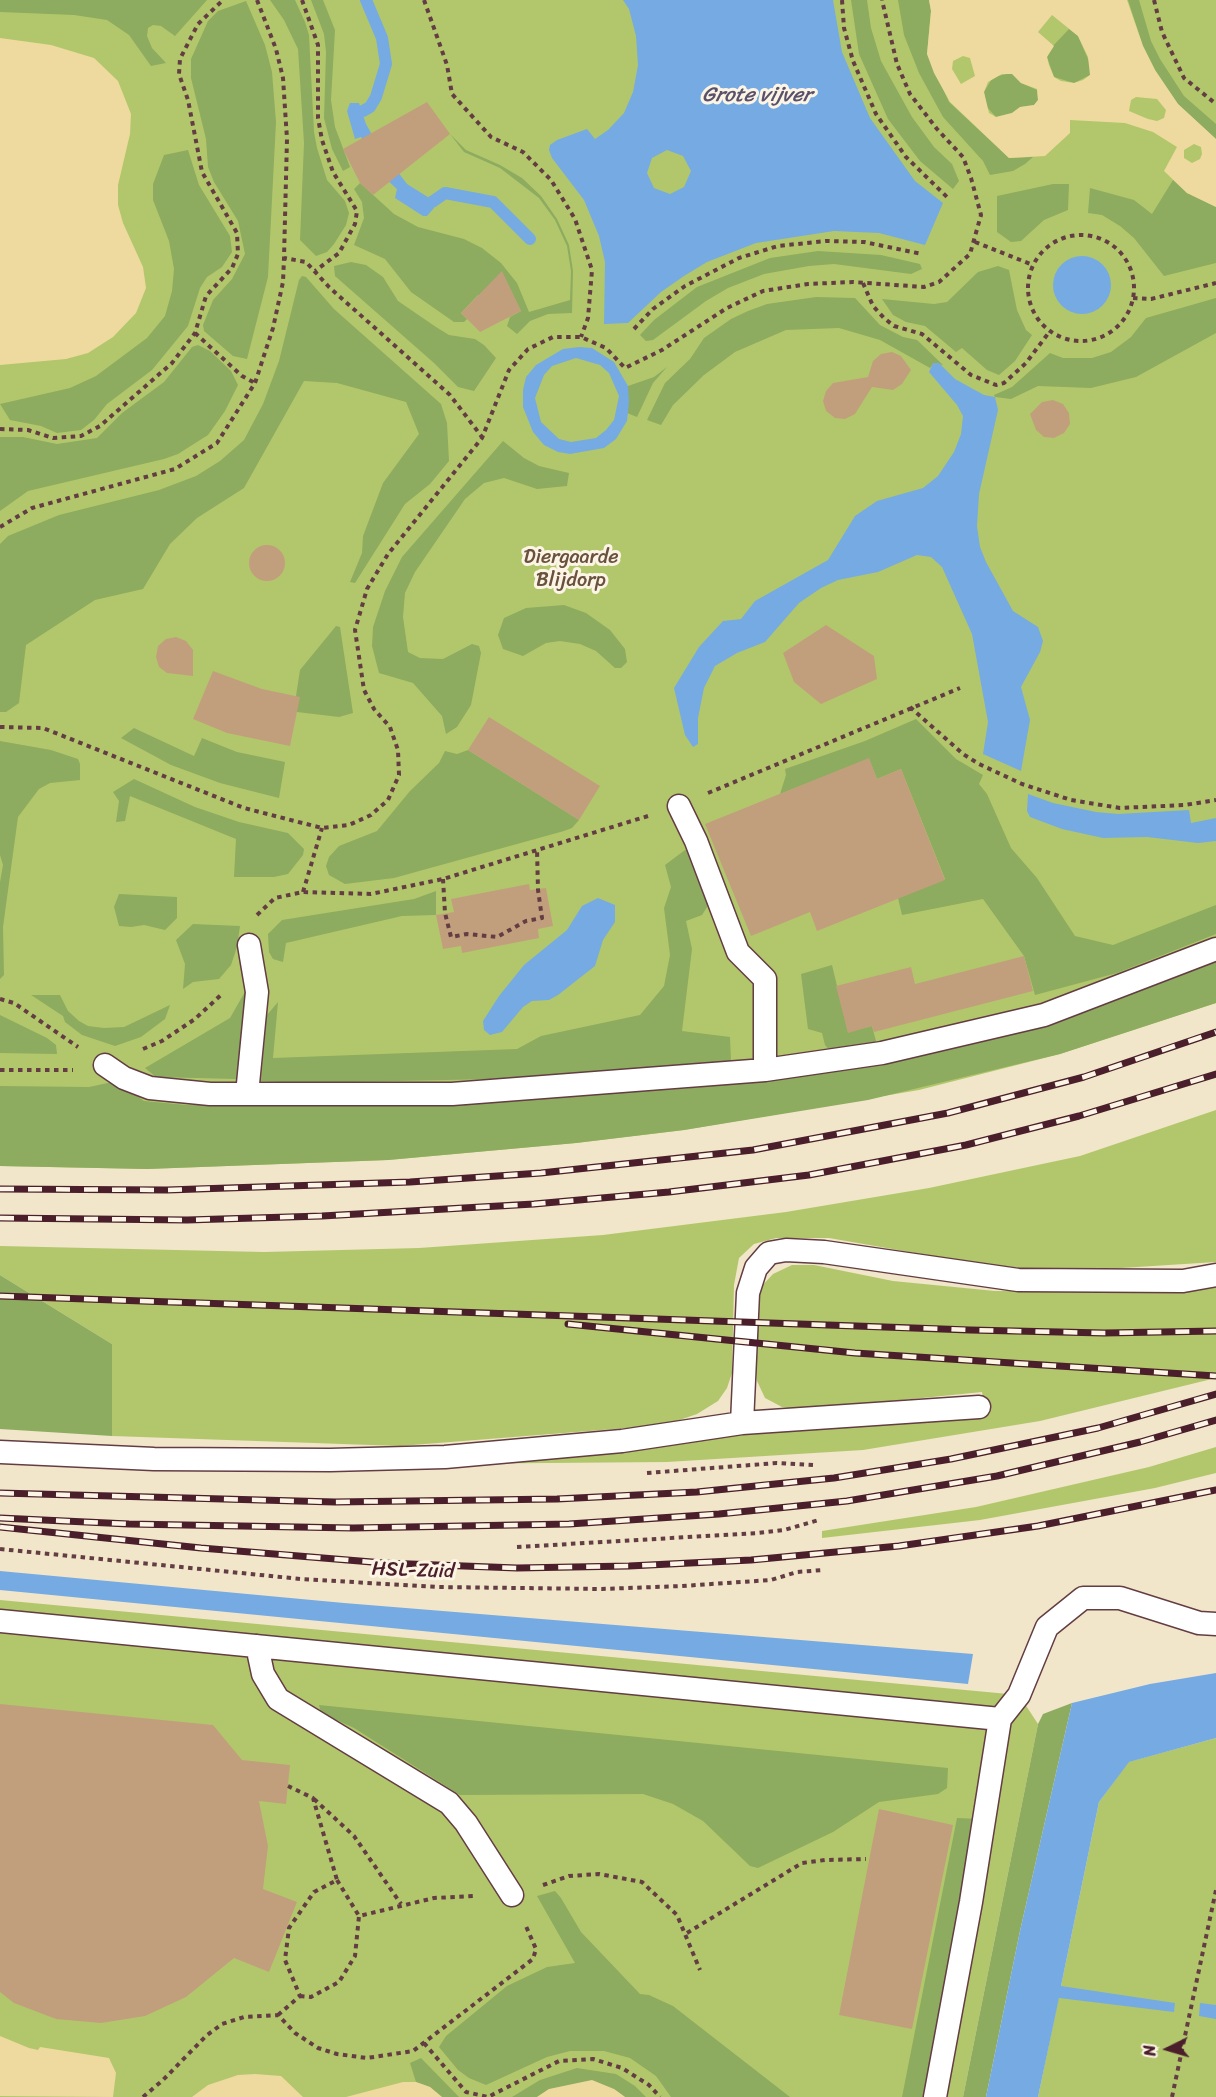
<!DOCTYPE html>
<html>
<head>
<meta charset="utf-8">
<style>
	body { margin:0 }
	#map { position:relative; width:1216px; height:2097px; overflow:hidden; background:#f1e6c9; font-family:Sriracha,sans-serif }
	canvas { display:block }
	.north { position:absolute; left:1138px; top:2019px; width:60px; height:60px; -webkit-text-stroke:4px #fcf5e5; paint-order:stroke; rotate:265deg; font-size:16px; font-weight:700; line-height:24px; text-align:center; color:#4a1f2b }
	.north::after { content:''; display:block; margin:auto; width:21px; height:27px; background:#4a1f2b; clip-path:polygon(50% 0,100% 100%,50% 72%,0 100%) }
</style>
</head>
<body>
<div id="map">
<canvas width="1216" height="2097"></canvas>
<div class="north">N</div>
</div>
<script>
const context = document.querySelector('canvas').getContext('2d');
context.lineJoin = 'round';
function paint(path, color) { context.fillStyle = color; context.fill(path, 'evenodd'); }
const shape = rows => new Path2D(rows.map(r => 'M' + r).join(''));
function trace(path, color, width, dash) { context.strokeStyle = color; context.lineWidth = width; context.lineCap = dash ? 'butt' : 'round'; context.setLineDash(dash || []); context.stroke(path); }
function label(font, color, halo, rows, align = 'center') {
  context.font = font + ' Sriracha,sans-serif'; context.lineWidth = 6; context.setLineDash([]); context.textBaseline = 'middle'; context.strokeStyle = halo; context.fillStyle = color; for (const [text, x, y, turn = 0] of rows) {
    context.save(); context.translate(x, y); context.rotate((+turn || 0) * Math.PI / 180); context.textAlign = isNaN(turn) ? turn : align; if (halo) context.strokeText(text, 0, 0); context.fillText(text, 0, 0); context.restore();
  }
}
paint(shape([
	[0,0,1216,0,1216,1003,1060,1054,919,1090,684,1130,576,1143,388,1160,147,1169,0,1166],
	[1216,1110,1216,1262,1074,1271,990,1266,829,1238,776,1238,754,1244,739,1258,734,1285,732,1373,727,1388,718,1401,697,1414,665,1425,400,1446,112,1436,112,1344,0,1275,0,1246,264,1252,419,1248,603,1235,786,1212,929,1188,1080,1156],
	[792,1265,814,1265,893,1281,995,1291,1196,1291,1216,1287,1216,1378,1040,1421,863,1450,667,1462,428,1464,985,1411,982,1392,802,1410,782,1407,765,1398,757,1381,753,1346,759,1289,773,1274],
	[1216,1447,1216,1473,1155,1488,980,1520,822,1538,822,1531,976,1507,1149,1467],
	[0,1600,1019,1695,1038,1724,963,2097,0,2097],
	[1216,1738,1216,2097,1038,2097,1099,1802,1128,1762]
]), '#b2c76b');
paint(shape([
	[0,0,207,0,175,36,161,26,153,25,148,28,147,36,152,48,166,63,151,66,129,35,107,20,74,15,0,12],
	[270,0,295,0,305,22,309,35,314,132,317,148,327,180,345,201,349,213,346,225,334,244,327,252,316,256,300,240,304,143,298,49,284,20],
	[311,0,323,0,335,30,331,100,335,127,350,167,343,171,332,149,324,118,326,52,324,34],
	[851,0,867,0,871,28,881,61,912,117,934,147,952,164,959,181,953,189,920,161,888,119,859,54],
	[898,0,929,0,931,11,927,54,949,102,1009,158,1033,157,1025,164,1013,171,990,175,983,161,943,117,919,73,904,35],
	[1128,0,1139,0,1151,41,1160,59,1184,96,1216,124,1216,139,1178,104,1155,70,1143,46],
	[246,1,265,45,272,72,276,122,268,277,247,359,233,356,204,331,203,325,213,300,232,279,245,254,238,221,214,182,208,167,206,139,191,78,191,59,208,21,218,11],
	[1069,29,1078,36,1091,66,1090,75,1074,83,1054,77,1047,57,1051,48],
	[1012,73,1021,83,1037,90,1038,100,1034,105,1020,107,1012,113,996,117,986,106,984,92,993,77],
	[450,134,466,150,500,165,522,178,541,196,557,219,569,245,573,271,572,313,548,314,530,321,517,334,507,326,510,317,521,311,511,291,485,301,478,295,461,313,467,319,464,322,454,322,411,292,385,259,354,245,364,218,362,202,354,189,360,183,394,214,418,227,464,239,482,248,501,263,517,283,529,312,570,300,571,271,567,246,555,220,539,198,500,168,464,152],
	[188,150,199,185,230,236,232,252,222,267,207,277,200,288,188,326,152,370,107,404,94,420,81,430,57,433,41,426,10,420,0,404,70,388,96,376,147,338,165,316,172,291,174,269,169,241,153,200,153,184,164,155],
	[1173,180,1187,193,1216,207,1216,263,1164,276,1134,238,1120,226,1102,215,1088,213,1090,188,1134,200,1152,214],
	[1053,184,1069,184,1068,210,1044,220,1021,241,1011,242,997,232,997,196],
	[818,251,881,255,920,264,922,269,911,274,834,264,809,266,764,274,728,288,706,301,653,340,646,341,640,335,654,320,697,287,770,258],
	[351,262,366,265,383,277,398,301,436,327,449,335,475,339,484,345,496,358,474,391,458,387,434,363,335,276,334,266],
	[998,266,1009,270,1017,310,1026,330,1032,335,1015,361,999,375,987,370,962,348,956,352,925,326,906,322,893,315,882,299,934,304,947,302,978,272],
	[302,276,306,277,334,309,441,404,447,423,449,461,430,484,405,504,355,583,350,582,362,553,363,536,383,483,419,434,406,402,337,383,304,381,244,488,197,518,170,544,143,589,95,600,26,645,19,703,6,712,0,712,0,544,8,536,59,515,159,490,196,476,220,461,244,440,263,404,279,361,299,280],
	[816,297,855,298,880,325,903,337,917,340,943,365,933,364,930,368,880,340,839,328,786,330,735,352,704,375,673,405,661,425,647,420,665,383,690,359,704,338,731,319,748,311,767,304],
	[1216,298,1216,333,1136,377,1091,388,1038,386,1011,399,995,397,994,395,1012,387,1050,353,1063,358,1092,358,1111,352,1131,337,1146,318],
	[198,345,210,351,231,371,238,385,225,411,208,435,178,454,164,459,28,491,0,511,0,437,23,437,57,444,97,438,122,413,164,382,192,347],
	[667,367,653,383,637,417,627,413,628,386,654,377],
	[503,441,524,458,539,466,569,473,567,486,537,489,504,478,484,483,465,499,415,572,405,593,403,617,408,652,420,658,443,659,472,644,479,646,481,653,471,705,457,727,446,734,442,716,413,683,379,673,372,646,373,627,385,591,402,557],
	[564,605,586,613,610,630,625,649,627,662,621,668,615,668,596,651,580,644,560,641,546,643,523,656,503,649,498,635,504,618,526,608],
	[336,626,340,627,353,713,339,717,297,712,296,696,300,670],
	[916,719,956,759,983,775,979,784,987,794,1011,848,1037,878,1075,936,1113,945,1216,905,1216,934,1117,973,1035,995,1024,956,983,899,902,915,898,898,945,879,901,769,877,779,869,759,780,794,786,775,785,769,865,741],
	[134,728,194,756,202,738,237,752,285,762,279,798,220,783,171,765,121,738],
	[0,741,51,750,78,759,80,764,80,780,50,783,39,789,18,817,3,927,4,975,0,979,0,882,3,865,0,855],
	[468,750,579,820,572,828,564,831,394,878,345,884,329,875,326,866,329,857,339,846,377,831,410,791,439,763,445,751,457,754],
	[134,779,195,807,239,822,288,833,304,849,303,855,288,874,274,877,234,877,236,839,130,796,125,821,116,822,119,801,113,792],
	[689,847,709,904,702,915,686,921,692,949,682,1031,730,1037,731,1061,493,1079,300,1083,261,1081,267,1015,278,1002,273,1058,517,1049,541,1036,640,1015,664,986,670,955,664,908,671,887,665,865],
	[436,891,436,915,402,916,286,943,283,962,273,959,269,952,268,934,282,920,414,899],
	[119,894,177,897,177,918,165,930,144,925,131,927,119,926,114,907],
	[193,924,240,926,237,947,231,965,219,979,193,982,183,989,185,964,176,940],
	[1216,958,1216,1003,1060,1054,868,1100,684,1130,576,1143,388,1160,147,1169,0,1166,0,1086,89,1087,117,1081,144,1101,187,1105,435,1100,681,1089,774,1080,845,1070,914,1055],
	[832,965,848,1032,872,1026,876,1041,873,1045,831,1052,825,1045,822,1033,808,1029,801,974],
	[246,990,236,1079,156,1077,145,1068,230,1018],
	[31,995,60,995,68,1011,79,1021,88,1026,104,1028,124,1027,170,1005,165,1019,141,1037,115,1046,82,1035,65,1022,63,1016],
	[0,1015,47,1038,56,1045,57,1054,0,1053],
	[0,1275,112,1344,112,1436,0,1429],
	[1072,1703,1020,1931,986,2097,963,2097,1038,1724,1043,1714],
	[319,1705,948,1768,947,1788,938,1794,879,1802,833,1832,758,1868,750,1866,703,1821,673,1804,643,1794,460,1795,354,1728,321,1713],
	[957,1818,980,1819,930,2097,902,2097],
	[555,1891,561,1898,581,1932,640,1994,649,1995,673,2006,790,2097,671,2097,656,2076,630,2058,604,2051,570,2051,547,2057,486,2085,469,2078,458,2070,439,2047,446,2036,507,1986,547,1967,575,1963,537,1896],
	[421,2058,459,2097,442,2097,430,2087,416,2082,410,2063],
	[577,2068,616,2074,635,2086,646,2097,625,2097,614,2089,549,2089,537,2097,512,2097,540,2080]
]), '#8dac5f');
paint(shape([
	[929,0,1127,0,1143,46,1155,70,1178,104,1216,139,1216,207,1187,193,1164,171,1177,147,1153,132,1125,123,1070,120,1070,133,1045,156,1009,158,950,102,934,73,927,54,931,11],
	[1052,15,1078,36,1088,57,1090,75,1083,80,1074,83,1061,81,1054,77,1049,65,1047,57,1054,46,1038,32],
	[963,56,970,58,975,76,961,84,952,69,953,61],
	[1002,74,1012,74,1021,83,1037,89,1038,100,1034,105,1020,107,1012,113,996,117,989,113,984,92,988,82],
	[1136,97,1157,99,1166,110,1164,118,1157,121,1148,119,1129,111,1131,100],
	[1194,144,1201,147,1202,154,1200,159,1192,163,1184,158,1184,150],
	[0,38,51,45,94,58,118,81,131,114,130,134,118,185,118,205,123,223,143,267,146,288,136,313,113,337,88,353,66,359,0,365],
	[0,2036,29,2048,38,2050,40,2047,109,2058,116,2073,113,2097,0,2096],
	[255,2074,281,2076,303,2097,192,2097,208,2085,238,2075],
	[592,2080,614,2089,625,2097,537,2097,549,2089],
	[403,2082,416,2082,430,2087,442,2097,346,2097]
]), '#eeda9e');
paint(shape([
	[623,0,833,0,842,52,870,118,915,181,943,203,925,245,879,233,834,231,756,243,707,262,684,276,661,292,628,323,604,324,605,262,599,236,584,200,552,158,549,150,550,145,557,140,587,129,595,139,608,130,624,113,633,92,638,65,636,36,629,9],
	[667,150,683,156,691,171,684,187,670,194,654,188,647,173,652,158],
	[350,103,359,103,366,124,379,147,407,184,431,199,434,208,427,216,423,216,395,198,397,189,387,180,361,137,355,139,347,111],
	'1053 285a29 29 0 1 1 58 0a29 29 0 1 1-58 0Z',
	[579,347,592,348,614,362,628,386,629,402,627,421,616,439,604,448,570,454,558,452,544,445,533,432,523,407,523,390,526,377,536,365,563,349],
	[576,358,600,365,609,373,619,396,614,420,606,430,596,438,571,442,559,439,541,422,535,398,544,375,552,366],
	[933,363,939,363,955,379,984,395,995,397,998,410,979,494,977,526,980,547,986,562,1013,611,1038,627,1043,641,1040,652,1021,687,1030,720,1021,771,983,754,988,722,972,634,942,567,931,557,917,555,878,572,838,580,821,588,799,603,765,642,737,653,715,666,704,688,698,718,698,744,693,747,685,735,674,688,699,647,723,621,741,619,755,601,828,560,855,516,877,501,923,488,938,476,954,452,961,434,963,416,957,405,929,372],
	[1028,794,1053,803,1096,812,1118,814,1189,810,1191,823,1216,818,1216,841,1198,843,1147,837,1103,838,1062,829,1030,817,1027,811],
	[598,898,615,905,615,922,603,940,595,966,558,995,549,1000,532,1001,523,1007,502,1032,490,1035,484,1030,483,1021,499,996,524,965,567,930,582,906],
	[0,1571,344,1603,973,1654,968,1684,0,1590],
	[1216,1673,1216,1738,1129,1762,1099,1802,1061,1986,1175,2003,1174,2012,1059,1998,1038,2097,986,2097,1020,1931,1072,1703,1150,1684],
	[1200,2003,1216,2005,1216,2019,1199,2016]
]), '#76aae3');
trace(shape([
	[363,111,370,107,376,97,386,64,382,38,366,0],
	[432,202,445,193,493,202,530,239]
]), '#76aae3', 12);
paint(shape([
	[427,102,450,134,373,195,360,183,343,149],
	[502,271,521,311,480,332,461,313],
	[892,352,901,356,911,370,902,384,893,390,872,387,855,414,845,419,835,418,826,411,823,401,826,391,833,383,868,377,873,361,881,354],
	[1053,400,1063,404,1069,413,1070,424,1064,433,1054,438,1044,437,1036,430,1030,414,1042,402],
	'249 563a18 18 0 1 1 36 0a18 18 0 1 1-36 0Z',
	[826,625,874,656,877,679,821,704,794,682,783,653],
	[176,637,186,641,193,650,193,676,167,673,159,667,156,657,158,646,166,639],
	[213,671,262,689,300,697,290,746,227,733,193,719],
	[489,717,600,786,579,820,468,750],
	[869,758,877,779,901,769,945,880,817,931,810,912,751,936,705,824],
	[529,884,530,890,546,888,553,926,538,929,539,938,462,953,461,946,443,949,436,915,454,912,451,899],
	[1024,956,1033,991,874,1032,872,1026,848,1033,836,986,911,967,915,984],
	[0,1704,213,1725,242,1760,290,1765,286,1804,259,1801,268,1846,263,1889,297,1902,269,1972,234,1958,186,1997,145,2016,101,2023,56,2019,14,2003,0,1992],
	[879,1809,953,1825,912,2029,839,2015]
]), '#c29f7c');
const service = shape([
	[679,806,696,841,738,952,765,979,765,1070],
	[105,1065,124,1078,150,1088,210,1094,452,1094,765,1070,882,1053,1044,1015,1216,949],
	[247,1094,257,992,249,945],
	[742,1423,979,1407],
	[0,1452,154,1459,330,1460,445,1457,622,1441,742,1423,748,1293,756,1268,769,1253,786,1250,824,1252,1018,1280,1183,1281,1216,1275],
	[0,1621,1000,1719],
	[257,1646,263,1674,278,1699,449,1803,466,1823,512,1895],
	[935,2097,971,1902,1000,1719,1019,1695,1047,1627,1083,1598,1120,1598,1199,1623,1216,1624]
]);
trace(service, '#633d43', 25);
trace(shape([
	[257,0,276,49,283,78,287,139,284,258,306,262,329,287,450,395,482,437],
	[302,0,318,45,318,118,322,140,333,172,357,211,355,224,339,253,315,271],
	[424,0,447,65,452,94,491,137,523,152,551,180,575,219,592,270,588,318,581,337],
	[842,0,844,28,853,61,876,114,906,157,947,197],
	[1154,0,1162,32,1184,78,1216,104],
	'1028 288a53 53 0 1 1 106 0a53 53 0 1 1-106 0Z',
	[975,242,1033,265],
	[863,283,873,306,884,318,894,326,922,334,971,375,996,385,1004,383,1026,363,1050,331],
	[1133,298,1151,299,1216,283],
	[634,329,653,309,685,286,739,258,778,246,826,241,864,242,922,254],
	[195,333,242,376,255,383],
	[0,429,28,430,53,438,81,436,100,426,172,363,195,333,206,296,232,268,238,254,237,233,202,172,188,100,179,74,180,59,198,24,223,0],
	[0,527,32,508,175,469,217,443,255,383,273,328,283,282,284,258],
	[910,707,963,754,979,764,1022,784,1071,800,1120,808,1185,805,1216,800],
	[0,727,43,728,244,808,322,828,349,825,371,815,388,800,399,775,398,750,390,727,374,709,364,690,355,630,367,589,388,554,482,438,509,370,528,349,553,337,581,337,606,348,625,368,662,350,727,308,763,291,808,284,853,282,924,287,939,282,970,254,981,215,971,178,963,157,937,129,910,94,897,64,882,0],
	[708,793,960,688],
	[443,879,445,913,451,937,467,934,497,937,526,921,542,918,538,890,537,849],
	[303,892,322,828],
	[257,915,275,898,303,892,371,894,443,879,648,816],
	[0,999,14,1003,78,1047],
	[143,1049,162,1041,195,1019,222,994],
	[0,1070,73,1070],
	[647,1473,777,1463,813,1465],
	[517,1547,758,1533,784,1530,819,1520],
	[0,1549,301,1579,437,1587,602,1589,682,1586,771,1580,797,1572,824,1570],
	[314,1799,354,1836,401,1904],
	[337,1880,359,1916],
	[543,1885,569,1876,599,1874,642,1882,677,1915,700,1970],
	[687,1933,802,1863,825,1860,866,1859],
	[300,1996,311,1997,339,1982,355,1956,359,1916,434,1898,473,1896],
	[278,2015,300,1996,285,1960,289,1928,314,1892,337,1880,313,1798,288,1786],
	[424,2043,466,2092,488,2097,559,2061,593,2059,622,2068,649,2085,660,2097],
	[143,2097,163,2080,206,2036,222,2024,244,2017,278,2015,295,2033,318,2048,337,2054,367,2058,413,2051,533,1959,536,1949,525,1924],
	[1172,2097,1216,1890]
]), '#633d43', 4, [4.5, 4.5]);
trace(service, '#fff', 22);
const rail = shape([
	[0,1189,167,1190,410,1182,541,1173,753,1150,948,1113,1084,1077,1216,1032],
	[0,1218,187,1220,322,1216,534,1204,669,1192,809,1175,966,1145,1079,1116,1216,1074],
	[0,1296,970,1330,1104,1333,1216,1331],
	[568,1324,855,1353,1216,1376],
	[0,1493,335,1502,557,1499,697,1492,834,1478,951,1459,1098,1428,1216,1394],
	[0,1518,129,1524,353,1528,569,1524,719,1514,847,1501,997,1476,1140,1442,1216,1420],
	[0,1527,201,1548,384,1563,517,1568,629,1566,751,1560,899,1546,1038,1526,1216,1490]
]);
trace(rail, '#4a1f2b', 7);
trace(rail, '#fcf5e5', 4.5, [14]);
label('20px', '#69513e', '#fcf5e5', [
	["Diergaarde",571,558],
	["Blijdorp",571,581]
]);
label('20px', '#4a1f2b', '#fcf5e5', [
	["HSL-Zuid",413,1571,2]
]);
label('italic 21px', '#59506b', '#fcf5e5', [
	["Grote vijver",757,96]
]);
</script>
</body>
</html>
